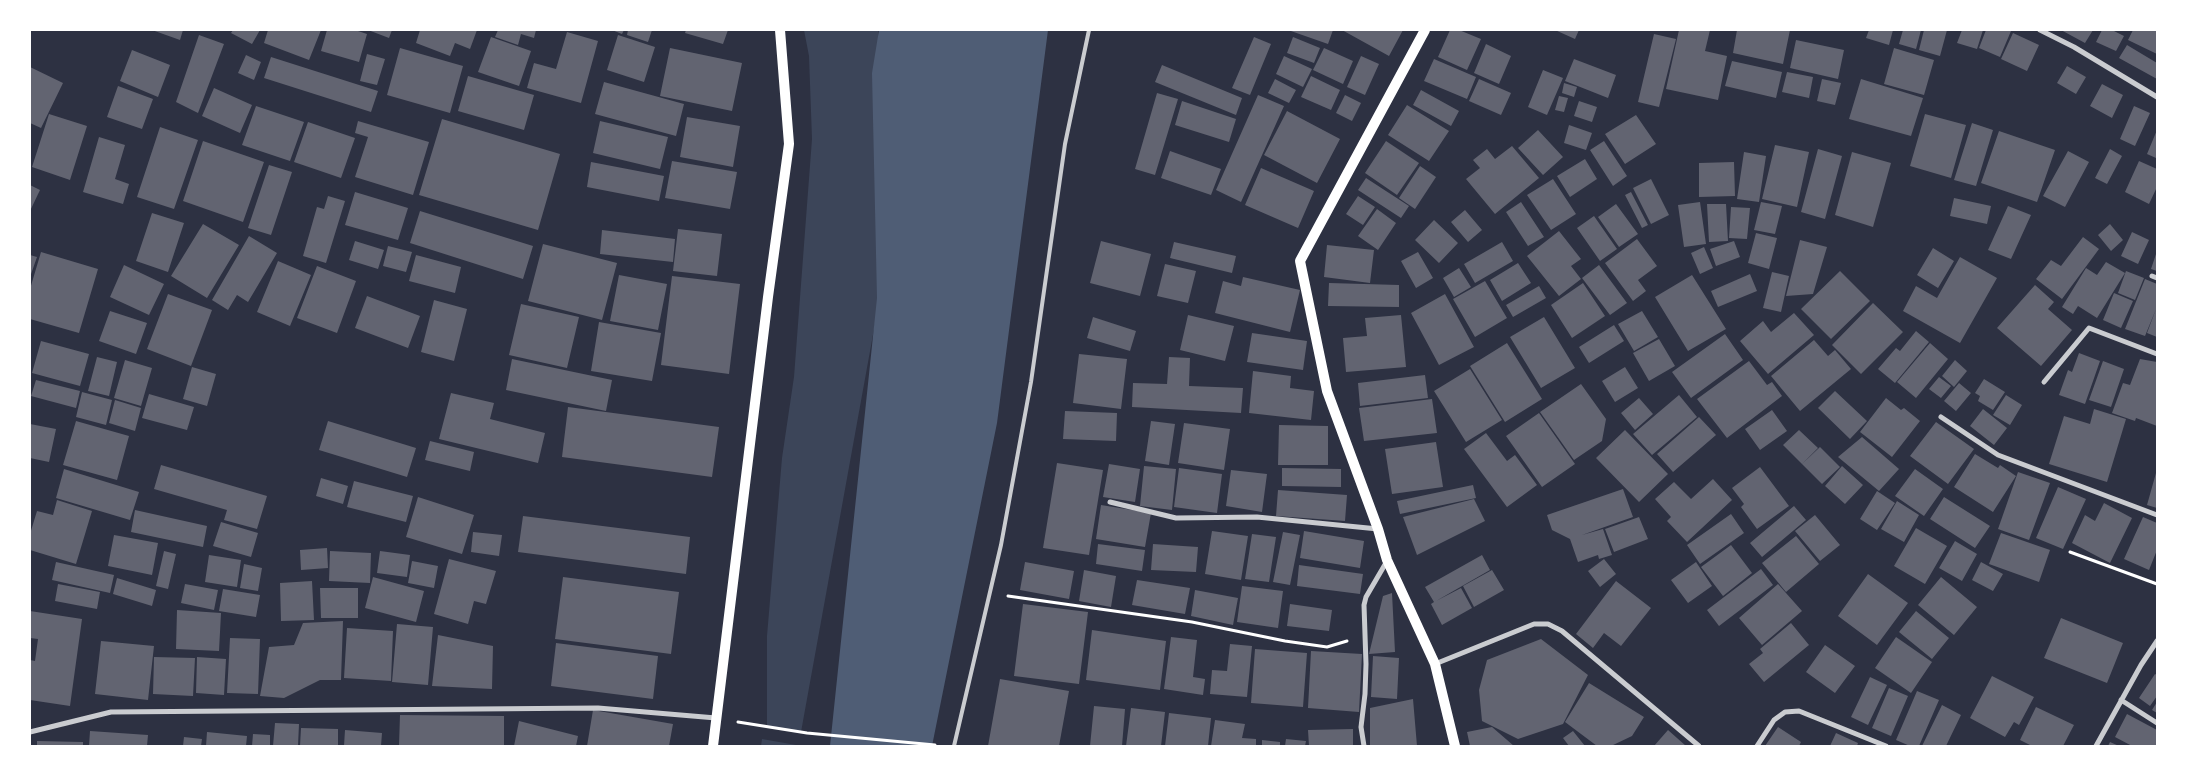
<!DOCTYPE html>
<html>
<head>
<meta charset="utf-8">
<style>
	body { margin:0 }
	#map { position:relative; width:2187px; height:776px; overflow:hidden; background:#2d3142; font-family:"Nunito Sans",sans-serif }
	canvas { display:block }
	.frame { position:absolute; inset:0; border:31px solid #fff; pointer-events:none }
</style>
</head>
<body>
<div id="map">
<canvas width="2187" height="776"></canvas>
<div class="frame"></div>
</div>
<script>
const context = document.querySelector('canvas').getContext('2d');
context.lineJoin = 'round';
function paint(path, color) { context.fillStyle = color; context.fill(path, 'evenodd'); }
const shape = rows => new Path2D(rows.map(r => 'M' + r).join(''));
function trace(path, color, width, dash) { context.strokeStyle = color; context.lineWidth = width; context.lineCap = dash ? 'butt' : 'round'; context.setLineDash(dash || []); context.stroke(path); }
paint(shape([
	[804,30,878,30,882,285,801,732,767,727,767,636,782,458,794,377,812,139,809,56],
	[762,739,796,745,796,746,761,746]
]), '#3c4559');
paint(shape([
	[879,30,1048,30,997,423,932,746,830,746,877,298,872,73]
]), '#4f5d75');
paint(shape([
	[152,30,183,30,180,40],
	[233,30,260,30,252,44,231,33],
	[268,30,321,30,309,60,264,43],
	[327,30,355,30,367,34,359,62,321,51],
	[368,30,392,30,389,38],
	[420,30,477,30,470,49,455,43,450,56,416,43],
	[498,30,536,30,534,38,521,34,518,45,495,37],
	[612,30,624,30,622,34],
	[628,30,652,30,648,42,627,35],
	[686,30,728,30,723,44,685,33],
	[1288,30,1333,30,1328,44],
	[1342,30,1403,30,1389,56],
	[1450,30,1459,30,1481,39,1467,70,1438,57],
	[1555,30,1579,30,1575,39],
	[1679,30,1710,30,1705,51,1727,56,1718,100,1666,89],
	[1737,30,1790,30,1783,64,1733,53],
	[1869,30,1893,30,1889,45,1866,38],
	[1903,30,1921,30,1916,49,1899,44],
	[1924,30,1947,30,1940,56,1919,50],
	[1962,30,1983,30,1977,49,1957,43],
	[1986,30,2011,31,2000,57,1979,48],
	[2061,30,2093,30,2085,43],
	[2102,30,2112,30,2124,36,2116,51,2096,42],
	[2133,30,2157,30,2157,54,2128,40],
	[567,32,598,41,581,103,527,88,534,63,556,69],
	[2013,33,2039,45,2027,71,2001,59],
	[1654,34,1676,39,1659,107,1638,102],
	[199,35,224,44,198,113,176,102],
	[618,35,655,47,644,82,607,70],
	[491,37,531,51,519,86,478,72],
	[1254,37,1271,44,1250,95,1232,88],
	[1293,37,1320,48,1314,63,1287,53],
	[1796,40,1844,50,1838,79,1790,68],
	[1486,44,1511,56,1499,84,1474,73],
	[2127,45,2157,63,2157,79,2119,58],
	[400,48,463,66,450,113,387,95],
	[670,48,742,63,732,111,660,96],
	[1324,48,1353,61,1343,84,1313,70],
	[1894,48,1934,60,1924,95,1884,84],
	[132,50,170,65,158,97,120,81],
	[367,54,385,59,377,85,360,81],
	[246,55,261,62,254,80,238,73],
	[1284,56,1312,69,1303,87,1276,74],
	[1361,56,1379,64,1365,95,1347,87],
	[271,57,378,91,371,112,264,78],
	[1434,59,1476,77,1467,99,1424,81],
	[1574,59,1616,75,1608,98,1565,81],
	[1732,61,1782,72,1776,98,1725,86],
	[1162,65,1242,98,1236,115,1155,82],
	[2067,66,2086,77,2076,94,2057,83],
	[30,67,63,83,41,128,30,123],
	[1543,70,1563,78,1547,115,1528,107],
	[1787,72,1813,77,1809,98,1782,92],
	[468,76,534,95,524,130,458,111],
	[1311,76,1340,90,1331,110,1301,97],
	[1275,79,1296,90,1289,103,1268,93],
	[1479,79,1511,93,1501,115,1469,101],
	[1822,79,1841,83,1835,105,1817,101],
	[1861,79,1923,98,1911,136,1849,119],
	[604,82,684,104,676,136,595,114],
	[1564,83,1577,87,1574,97,1562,93],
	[2102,84,2123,95,2112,118,2090,106],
	[118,86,153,99,142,129,107,117],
	[214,88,252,105,240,133,202,116],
	[1421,90,1459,111,1451,126,1413,105],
	[1157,93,1178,99,1155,175,1135,169],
	[1258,95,1284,106,1241,202,1216,190],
	[1345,95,1361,103,1352,121,1336,113],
	[1559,96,1568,98,1564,112,1555,110],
	[1182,101,1236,119,1229,142,1175,125],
	[1579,101,1597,107,1592,122,1574,116],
	[1407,105,1449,131,1429,161,1388,135],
	[256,106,304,122,290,161,242,145],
	[2134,106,2150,113,2135,146,2120,139],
	[1287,111,1340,139,1317,183,1264,155],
	[49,114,87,126,70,180,32,167],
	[1925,114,1966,125,1951,178,1910,166],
	[1636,115,1656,144,1625,164,1605,134],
	[687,117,740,126,733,167,680,157],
	[442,119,560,154,538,230,419,195],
	[358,121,429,142,413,195,355,177,368,137,355,133],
	[600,121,668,137,660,169,593,153],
	[308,122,355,138,341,178,294,162],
	[1972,123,1993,130,1976,186,1954,180],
	[1569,125,1592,133,1586,150,1564,143],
	[160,127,198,140,174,209,137,197],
	[1538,130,1563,157,1543,175,1518,148],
	[2157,130,2157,157,2156,158,2147,154],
	[1999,131,2055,150,2037,202,1981,183],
	[99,137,125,145,115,179,129,184,123,204,83,192],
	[203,141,264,162,243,222,183,201],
	[1386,141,1419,163,1397,195,1365,173],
	[1604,141,1627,176,1613,186,1590,150],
	[1775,145,1809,152,1797,207,1762,199],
	[1512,146,1539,178,1495,214,1466,179,1480,168,1473,160,1487,149,1495,159],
	[1818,149,1842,156,1825,219,1801,212],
	[2110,149,2122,156,2107,184,2095,178],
	[1170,151,1221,169,1211,195,1161,178],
	[2068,151,2089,162,2065,207,2043,196],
	[1744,152,1766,156,1759,202,1737,199],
	[1852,152,1891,163,1873,227,1835,215],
	[1585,159,1597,179,1570,197,1557,176],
	[672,161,737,172,730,209,665,198],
	[2139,161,2157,169,2157,187,2149,204,2125,192],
	[591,162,664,176,659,201,587,187],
	[1734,162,1735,196,1699,197,1699,163],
	[269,165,292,172,271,235,248,228],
	[1420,166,1436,177,1415,209,1399,198],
	[1261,168,1314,191,1298,228,1245,205],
	[1366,178,1409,206,1401,218,1358,190],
	[1553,179,1576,214,1551,230,1527,195],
	[1651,179,1669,215,1651,224,1633,188],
	[30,185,40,190,30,211],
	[355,192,408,208,398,240,345,225],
	[1631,192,1648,225,1642,228,1625,195],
	[328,196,345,201,326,263,303,256,317,207,324,209],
	[1358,196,1375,207,1363,225,1346,214],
	[1954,198,1991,206,1987,224,1950,216],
	[1521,202,1544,237,1528,246,1506,212],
	[1700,202,1706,244,1684,247,1678,205],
	[1761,202,1782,206,1775,234,1754,230],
	[1616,204,1638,234,1619,247,1598,217],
	[1707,204,1726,204,1728,241,1709,242],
	[2008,206,2031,215,2011,259,1988,250],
	[1731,207,1750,208,1747,239,1729,238],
	[1377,209,1396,223,1378,250,1358,236],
	[1465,210,1482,230,1468,242,1451,222],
	[420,211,533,246,523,279,410,243],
	[152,213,184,223,168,272,136,261],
	[1594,216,1617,249,1600,261,1577,228],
	[1434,220,1458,243,1439,263,1415,240],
	[203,224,239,245,207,298,171,276],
	[2110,224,2123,240,2111,251,2098,235],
	[678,229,722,234,717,276,673,271],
	[602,230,675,239,673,262,600,254],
	[1559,231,1581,259,1571,266,1581,279,1559,296,1527,256],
	[2132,232,2149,240,2138,264,2121,256],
	[1756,233,1777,238,1769,269,1748,263],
	[249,236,277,253,248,302,237,295,228,310,212,300],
	[2083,237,2099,249,2062,299,2036,279,2051,260,2061,266],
	[1637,239,1657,266,1638,280,1646,291,1633,301,1605,263],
	[1800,240,1827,247,1813,294,1786,296],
	[355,241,384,250,378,269,349,260],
	[1101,241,1151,254,1140,296,1090,283],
	[1734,241,1740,257,1716,266,1710,249],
	[1174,242,1236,256,1232,273,1170,258],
	[1502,242,1513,261,1475,283,1464,264],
	[543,244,617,263,602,320,528,301],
	[1327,245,1374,250,1370,283,1324,277],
	[388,246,412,252,406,272,383,266],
	[1704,247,1713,268,1700,274,1691,253],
	[1933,248,1954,261,1938,288,1917,275],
	[2157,251,2157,271,2151,269],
	[41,252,98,269,79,333,30,319,30,289],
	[1418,252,1433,278,1416,288,1401,261],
	[30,255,37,257,30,277],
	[416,255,461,267,455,293,409,281],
	[1960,257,1997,278,1960,343,1903,311,1916,286,1937,298],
	[278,261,311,275,290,326,257,312],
	[2106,262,2125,273,2097,318,2078,306,2073,314,2062,307,2086,268,2097,275],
	[1518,263,1531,283,1502,301,1490,280],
	[1165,264,1196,271,1188,303,1157,296],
	[124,265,164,284,149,315,110,297],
	[1599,265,1627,303,1610,315,1582,278],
	[317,266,356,281,337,333,297,318],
	[1459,268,1471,287,1454,297,1443,278],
	[1840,271,1870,301,1831,339,1801,309],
	[2126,271,2144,278,2135,300,2118,293],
	[1772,272,1789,276,1781,312,1763,308],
	[1750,274,1757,291,1718,307,1711,291],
	[619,275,667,284,658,330,610,321],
	[1692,275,1726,329,1688,351,1655,297],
	[672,276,740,284,729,374,661,365],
	[1243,277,1300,290,1290,332,1215,313,1223,281,1241,286],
	[2145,279,2157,284,2157,337,2147,333,2156,309,2145,336,2125,329],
	[1485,281,1507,318,1475,337,1453,299],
	[1329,283,1399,285,1399,307,1328,306],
	[1583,283,1605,316,1572,338,1551,305],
	[2035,285,2054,302,2048,309,2072,330,2041,366,1997,328],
	[1539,286,1546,298,1513,317,1506,305],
	[2114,293,2133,301,2121,328,2103,320],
	[168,294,212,310,191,366,147,349],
	[1445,294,1474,347,1439,365,1411,313],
	[367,296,420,316,408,348,355,328],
	[434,300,467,309,454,361,421,352],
	[1873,303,1903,332,1861,374,1832,345],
	[521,304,579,317,567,368,509,355],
	[110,311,147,323,136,354,99,341],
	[1642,311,1658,337,1634,351,1618,324],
	[1794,313,1814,335,1768,374,1740,341,1763,321,1771,332],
	[1188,315,1234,326,1225,361,1180,350],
	[1401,315,1406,367,1346,372,1343,338,1367,336,1365,318],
	[1093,317,1136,331,1130,351,1087,338],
	[1544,317,1575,368,1541,388,1510,337],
	[599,322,661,333,652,381,591,371],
	[1614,325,1624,341,1589,363,1579,347],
	[1916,331,1929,342,1895,383,1878,369,1896,348,1900,351],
	[1252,333,1307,341,1303,370,1247,362],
	[1725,334,1743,360,1691,398,1672,372],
	[1659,339,1675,366,1649,381,1633,353],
	[1814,340,1828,356,1835,350,1851,369,1800,411,1771,376],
	[41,341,89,354,80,386,32,373],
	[1507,343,1542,399,1505,422,1470,366],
	[1930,343,1948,359,1916,398,1897,382],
	[2079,353,2100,361,2085,404,2059,395,2068,370,2072,372],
	[1079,354,1127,359,1121,409,1073,403],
	[97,357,117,362,109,396,88,391],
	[1169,357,1190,358,1189,386,1243,388,1241,413,1132,407,1133,383,1167,384],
	[512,359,612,380,606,411,506,390],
	[2140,359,2157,362,2157,426,2136,418,2135,421,2112,413,2123,383,2130,385],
	[125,360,152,368,141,406,114,398],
	[1955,360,1967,371,1954,387,1942,376],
	[1749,361,1767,385,1772,382,1782,396,1727,438,1697,399],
	[2103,361,2124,369,2111,407,2089,400],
	[192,367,216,374,207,406,183,399],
	[1625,367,1638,388,1615,402,1602,381],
	[1470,369,1502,420,1466,442,1434,391],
	[1253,371,1291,376,1290,388,1314,391,1311,420,1249,413],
	[1425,375,1428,398,1360,406,1358,383],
	[1939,377,1951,386,1941,398,1929,389],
	[1984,379,2005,392,1993,410,1978,401,1980,396,1975,393],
	[36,380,80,391,76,408,31,396],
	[1959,383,1971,393,1956,411,1944,401],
	[1581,384,1606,419,1602,441,1574,460,1540,412],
	[1835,391,1867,421,1850,439,1818,408],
	[82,392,112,400,106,425,76,417],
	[451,393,494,403,490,419,545,433,538,463,439,439],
	[149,394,194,407,187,430,142,418],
	[1679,395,1697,417,1652,455,1633,434],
	[2006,395,2022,405,2010,425,1993,415],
	[1639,398,1653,414,1635,430,1621,413],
	[1886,398,1901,410,1904,408,1920,421,1892,457,1860,432],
	[1432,399,1437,433,1364,441,1359,408],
	[115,400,141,408,135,431,109,423],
	[568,407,719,427,712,477,562,457],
	[1983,409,2007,428,1994,445,1970,426],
	[2094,409,2126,419,2107,482,2049,464,2064,416,2090,424],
	[1772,410,1787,431,1760,450,1745,429],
	[1065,411,1117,413,1116,441,1063,439],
	[1539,413,1575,464,1542,487,1506,436],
	[1699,417,1716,435,1673,472,1657,454],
	[76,421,129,436,117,480,63,465],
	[328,421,416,448,407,477,319,450],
	[1151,421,1175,424,1169,465,1145,461],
	[1936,422,1974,449,1948,484,1910,456],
	[1184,423,1230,429,1224,470,1178,463],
	[30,424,56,429,49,462,30,458],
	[1279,425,1328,426,1328,465,1278,465],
	[1625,430,1668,474,1639,502,1596,458],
	[1799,430,1818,448,1802,464,1783,445],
	[1486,433,1507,461,1515,455,1537,485,1507,507,1464,449],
	[1862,437,1899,469,1879,491,1838,457],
	[430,441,474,452,470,471,425,460],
	[1436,442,1443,487,1392,494,1385,449],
	[1820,447,1840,467,1822,484,1802,464],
	[1975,454,1998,468,2000,465,2016,476,1993,512,1954,487],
	[1057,463,1103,470,1089,555,1043,548],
	[1109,464,1140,469,1135,502,1103,497],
	[161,465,267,496,257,529,224,520,227,510,154,489],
	[1144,466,1176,469,1172,510,1140,506],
	[1842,466,1863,485,1845,504,1825,486],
	[1760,467,1789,506,1757,529,1741,507,1744,504,1732,488],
	[1179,468,1222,474,1217,513,1174,507],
	[1282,468,1341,469,1341,487,1282,486],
	[64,469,139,492,130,520,56,498],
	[1915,469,1943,489,1924,516,1895,496],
	[1231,470,1267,474,1262,512,1226,506],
	[2018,472,2050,483,2029,540,1998,529],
	[2156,473,2157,473,2157,508,2147,505],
	[321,478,348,486,343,504,316,496],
	[1713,479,1732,500,1687,542,1667,521,1671,517,1655,499,1674,482,1691,499],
	[354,481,413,496,406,522,347,507],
	[1473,485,1476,498,1400,514,1397,501],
	[2058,487,2086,499,2063,549,2036,538],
	[1623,489,1633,517,1582,535,1603,529,1612,555,1599,559,1598,555,1578,562,1570,539,1552,530,1547,515],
	[1278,490,1347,495,1345,521,1276,516],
	[1877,491,1895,503,1877,530,1860,519],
	[418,497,474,515,462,554,406,537],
	[1944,497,1990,526,1975,548,1930,519],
	[1474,499,1485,521,1417,555,1403,517],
	[57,500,92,511,76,564,30,550,30,534,37,511,53,515],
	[1897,501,1919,515,1904,542,1881,529],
	[2104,503,2132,518,2110,563,2072,543,2085,515,2095,521],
	[1101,505,1151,513,1145,547,1096,539],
	[1794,506,1806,520,1762,557,1750,543],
	[135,510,207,526,203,547,131,532],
	[1731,514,1744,533,1700,564,1687,545],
	[1815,515,1840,545,1820,561,1795,531],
	[523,516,690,537,686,574,518,552],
	[1639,517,1648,539,1614,552,1605,529],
	[2143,517,2157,523,2157,550,2149,570,2124,559],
	[221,522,258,533,251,557,213,546],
	[1916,528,1947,546,1925,584,1894,566],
	[1212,531,1248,536,1241,580,1205,574],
	[1304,531,1364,541,1360,568,1300,558],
	[473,532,502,535,499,556,471,552],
	[1283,532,1300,535,1290,585,1273,582],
	[2001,533,2050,550,2039,582,1989,564],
	[1252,534,1276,537,1269,582,1245,579],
	[114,535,158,543,152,575,108,566],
	[1796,536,1819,564,1786,592,1762,563],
	[1955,541,1977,554,1962,581,1939,568],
	[1098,544,1145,550,1142,571,1096,564],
	[1153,544,1198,547,1196,572,1151,570],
	[1731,545,1752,573,1723,596,1701,567],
	[327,548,328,568,301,570,300,550],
	[164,551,176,554,168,589,156,586],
	[330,551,371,553,370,583,329,581],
	[380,551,410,555,407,577,377,573],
	[209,555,241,560,237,587,205,582],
	[1482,555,1490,570,1436,601,1461,588,1472,608,1442,625,1431,604,1434,602,1425,587],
	[449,559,496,571,486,604,474,601,468,624,434,614],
	[1604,559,1616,574,1600,587,1588,571],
	[412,561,438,566,434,588,408,583],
	[56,562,114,575,110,593,52,580],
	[1025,562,1074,571,1069,599,1020,590],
	[1696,562,1712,586,1688,603,1671,580],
	[1981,562,2003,574,1993,591,1972,580],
	[244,564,262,568,258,591,240,588],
	[1299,565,1363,574,1360,594,1297,586],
	[1761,569,1773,585,1719,626,1707,610],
	[1084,570,1116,576,1111,607,1079,601],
	[1492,570,1504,590,1474,607,1463,586],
	[1868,574,1908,603,1877,645,1838,616],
	[373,577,424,591,416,622,365,608],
	[563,577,679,592,671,654,555,639],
	[1941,577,1977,607,1954,635,1918,605],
	[117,578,156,590,152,606,113,594],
	[1137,580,1190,588,1185,614,1132,605],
	[312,581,314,620,281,621,280,583],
	[1616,581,1651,608,1621,646,1604,633,1593,648,1576,634],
	[58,584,100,592,97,609,55,601],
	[185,584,218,590,214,610,181,603],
	[1778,584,1802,611,1762,645,1739,618],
	[1242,586,1283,591,1278,628,1237,622],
	[320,588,358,588,358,618,321,618],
	[223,589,260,595,256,617,219,611],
	[1195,590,1238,598,1233,625,1191,616],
	[1392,593,1395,652,1369,654,1383,596],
	[1023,604,1088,612,1079,684,1014,676],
	[1290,604,1332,610,1329,631,1287,626],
	[177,610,221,613,219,651,176,649],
	[30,611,82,619,70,706,30,700,30,660,35,661,38,639,30,638],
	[1916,611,1949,638,1932,659,1899,632],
	[2061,618,2123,643,2107,683,2044,658],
	[343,621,341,680,320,680,284,698,260,696,269,647,294,645,303,623],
	[1791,623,1809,645,1764,682,1749,664,1763,653,1760,649],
	[397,624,433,627,428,685,392,682],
	[347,628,393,631,391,681,344,678],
	[1092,630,1166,641,1160,690,1086,680],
	[438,635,493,646,492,689,432,686],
	[1171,637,1197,640,1193,677,1205,679,1203,695,1164,689],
	[1896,637,1932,662,1911,693,1875,668],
	[230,638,260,639,258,694,227,693],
	[1541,639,1588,675,1563,724,1518,739,1482,721,1479,690,1487,660],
	[101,641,154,646,148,700,95,694],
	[556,643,658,656,653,699,551,686],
	[1230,644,1252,646,1247,697,1210,694,1212,670,1227,671],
	[1825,645,1855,666,1835,693,1806,672],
	[1255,649,1307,653,1303,707,1251,703],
	[1311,651,1362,654,1359,712,1308,708],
	[1373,656,1399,658,1397,699,1371,697],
	[154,657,195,658,193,696,153,694],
	[197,657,226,659,224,695,196,693],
	[2155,674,2157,675,2157,696,2150,706,2139,698],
	[1992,676,2034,697,2019,725,2014,722,2005,737,1970,718],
	[1870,677,1887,685,1868,725,1851,717],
	[1000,679,1069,691,1059,746,988,746],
	[1589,683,1644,717,1632,736,1611,746,1597,746,1565,722],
	[1889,688,1908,696,1891,736,1872,728],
	[1917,691,1939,700,1919,746,1910,746,1896,740],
	[1413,699,1417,746,1370,746,1370,708],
	[2157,702,2157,713,2152,710],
	[1942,705,1961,715,1946,746,1922,746],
	[1094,706,1125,709,1122,746,1090,746],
	[2036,707,2074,725,2063,746,2032,746,2020,740],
	[1131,708,1165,712,1161,746,1126,746],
	[593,710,673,724,669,746,587,746],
	[1169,713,1211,718,1208,746,1165,746],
	[2127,714,2157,730,2157,746,2132,746,2115,737],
	[400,715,504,716,504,746,399,746],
	[1215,720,1245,724,1242,738,1256,739,1256,746,1211,746],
	[519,721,578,736,576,746,514,746],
	[275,723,299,724,298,746,273,746],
	[1492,727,1514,746,1470,746,1467,732],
	[1778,727,1801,742,1799,746,1765,746],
	[301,728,338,729,338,746,300,746],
	[1353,729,1353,746,1309,746,1308,730],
	[345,730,382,733,381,746,344,746],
	[1668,730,1686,746,1654,746],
	[90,731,148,735,147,746,89,746],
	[1573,731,1585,746,1569,746,1563,738],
	[207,732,247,736,246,746,206,746],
	[1836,733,1858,743,1857,746,1830,746],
	[253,734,270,735,270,746,252,746],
	[184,737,202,739,201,746,183,746],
	[1286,739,1306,741,1305,746,1285,746],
	[1262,740,1280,742,1280,746,1262,746],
	[37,741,83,742,83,746,37,746],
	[2110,742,2119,746,2108,746]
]), '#626471');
trace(shape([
	[2070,552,2157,584],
	[1008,596,1192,622,1285,641,1327,647,1347,641],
	[738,722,807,733,935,745]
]), '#fff', 3);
trace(shape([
	[954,746,1001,545,1031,382,1065,144,1089,30]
]), '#caccd0', 4);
trace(shape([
	[2040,30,2074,47,2157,97],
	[2152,276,2157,278],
	[2044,382,2089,328,2157,354],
	[1941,417,1998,455,2157,515],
	[1110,502,1176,518,1257,517,1378,529],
	[1435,664,1534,624,1548,624,1562,631,1699,746],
	[2121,700,2157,723],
	[30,732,111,712,598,708,716,718],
	[1364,746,1361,727,1365,694,1366,664,1364,605,1366,597,1387,561],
	[1757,746,1774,720,1785,712,1799,711,1886,746],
	[2096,746,2141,665,2157,641]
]), '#caccd0', 5);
trace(shape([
	[1425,30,1300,261,1327,391,1378,529,1387,560,1435,664,1455,746],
	[713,746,768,297,789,144,780,30]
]), '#fff', 10);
</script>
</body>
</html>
